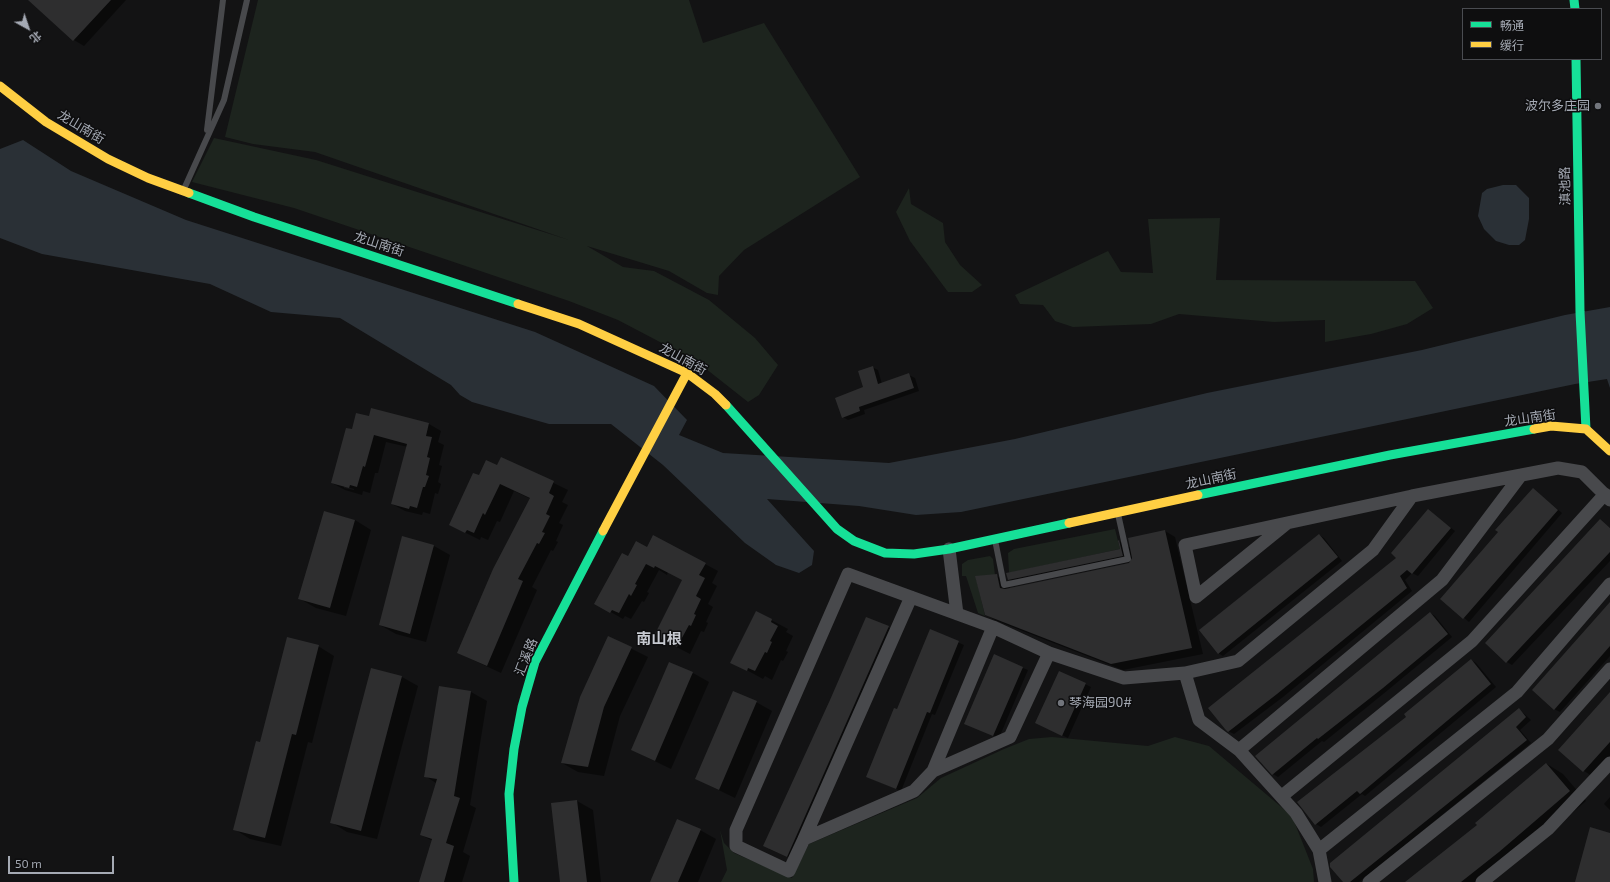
<!DOCTYPE html>
<html>
<head>
<meta charset="utf-8">
<style>
	body { margin:0 }
	#map { position:relative; width:1610px; height:882px; overflow:hidden; background:#131314; font-family:"Exo 2","Noto Sans SC",sans-serif }
	canvas { display:block }
	.legend { position:absolute; left:1462px; top:8px; width:140px; height:52px; box-sizing:border-box; background:#0e0e0f; border:1px solid #4a4c51; margin:0; padding:5px 7px; list-style:none; font-size:12px; color:#a5aab4 }
	.legend li { display:flex; align-items:center; gap:8px; height:20px }
	.legend b { width:20px; border:1px solid #4a4c51 }
	.north { position:absolute; left:8px; top:8px; width:40px; height:40px; -webkit-text-stroke:3px #0e0e0f; paint-order:stroke; rotate:140deg; font-size:11px; font-weight:700; line-height:16px; text-align:center; color:#a5aab4 }
	.north::after { content:''; display:block; margin:auto; width:14px; height:18px; background:#a5aab4; clip-path:polygon(50% 0,100% 100%,50% 72%,0 100%) }
	.scale { position:absolute; left:8px; top:856px; width:106px; height:18px; box-sizing:border-box; border:2px solid #a5aab4; border-top:0; padding-left:5px; font-size:12px; line-height:14px; white-space:nowrap; color:#a5aab4; -webkit-text-stroke:3px #0e0e0f; paint-order:stroke }
</style>
</head>
<body>
<div id="map">
<canvas width="1610" height="882"></canvas>
<ul class="legend">
<li><b style="height:5px;background:#16e098"></b>畅通</li>
<li><b style="height:5px;background:#ffcf43"></b>缓行</li>
</ul>
<div class="north">北</div>
<div class="scale">50 m</div>
</div>
<script>
const context = document.querySelector('canvas').getContext('2d');
context.lineJoin = 'round';
function paint(path, color) { context.fillStyle = color; context.fill(path, 'evenodd'); }
const shape = rows => new Path2D(rows.map(r => 'M' + r).join(''));
function trace(path, color, width, dash) { context.strokeStyle = color; context.lineWidth = width; context.lineCap = dash ? 'butt' : 'round'; context.setLineDash(dash || []); context.stroke(path); }
function label(font, color, halo, rows, align = 'center') {
  context.font = font + ' "Exo 2","Noto Sans SC",sans-serif'; context.lineWidth = 3; context.setLineDash([]); context.textBaseline = 'middle'; context.strokeStyle = halo; context.fillStyle = color; for (const [text, x, y, turn = 0] of rows) {
    context.save(); context.translate(x, y); context.rotate((+turn || 0) * Math.PI / 180); context.textAlign = isNaN(turn) ? turn : align; if (halo) context.strokeText(text, 0, 0); context.fillText(text, 0, 0); context.restore();
  }
}
paint(shape([
	[258,0,689,0,703,43,764,23,860,177,744,250,719,276,718,295,707,293,669,271,587,246,623,267,654,271,709,300,755,338,778,365,759,395,748,402,696,361,618,320,569,301,294,208,192,182,214,138,316,160,569,240,315,152,253,144,225,137],
	[909,188,911,204,943,223,945,242,960,265,982,285,972,292,948,292,910,241,896,212],
	[1220,218,1216,280,1415,281,1433,308,1407,324,1371,334,1325,342,1325,320,1274,322,1179,314,1151,324,1073,327,1055,321,1043,305,1020,304,1015,295,1108,251,1121,272,1153,273,1148,219],
	[1115,529,1120,549,1009,573,1008,553,1014,549],
	[990,556,993,559,995,575,976,577,985,616,978,613,966,576,962,576,962,564,968,560],
	[1052,737,1148,746,1175,737,1209,746,1292,816,1313,869,1314,882,721,882,727,870,720,830,724,843,734,853,792,878,809,844,917,798,941,778,1004,749,1029,739]
]), '#1d241e');
paint(shape([
	[23,140,71,171,186,220,535,332,654,386,687,420,679,435,723,453,889,463,1015,439,1207,393,1422,350,1565,315,1610,307,1610,388,1607,379,1575,384,961,512,916,515,859,506,767,499,814,551,812,565,799,573,776,565,745,543,663,465,611,424,549,424,472,402,460,395,451,385,340,318,271,312,210,284,42,254,0,238,0,149],
	[1503,185,1516,185,1529,198,1529,219,1525,240,1519,245,1509,245,1496,241,1484,229,1478,216,1482,193,1487,189]
]), '#2a3036');
paint(shape([
	[30,0,126,0,84,46,74,40],
	[872,367,878,370,882,384,909,375,915,378,919,391,864,410,865,414,848,420,843,417,865,388],
	[369,417,429,424,441,431,438,442,444,445,439,465,442,466,438,482,441,484,438,494,435,493,430,514,423,512,422,515,405,511,392,504,408,447,386,442,378,473,375,473,370,493,363,491,362,495,345,490,332,483,353,431],
	[344,486,354,489,354,490,344,488],
	[502,458,568,490,562,502,568,505,559,523,563,525,556,541,558,542,553,551,551,550,532,587,537,590,501,673,458,653,531,499,514,491,500,522,497,521,488,540,481,537,480,540,464,532,479,477,498,467],
	[1533,489,1562,513,1469,622,1441,598,1499,532],
	[1428,510,1455,531,1418,576,1412,573,1405,580,1412,591,1283,697,1234,734,1228,731,1398,558],
	[325,512,355,520,371,530,346,616,316,608,300,599],
	[1600,520,1610,528,1610,561,1512,665,1507,662,1486,643],
	[1165,531,1175,537,1203,654,1123,670,997,621,986,615,997,576,1008,582,1010,589,1130,564,1131,562,1019,585,1008,579,1121,550,1119,541,1131,548],
	[1319,535,1324,538,1342,561,1223,656,1218,653],
	[434,546,450,555,426,642,396,634,380,625],
	[647,548,705,564,718,571,712,583,717,586,708,604,713,607,706,622,708,623,704,632,701,631,690,654,655,636,683,580,668,572,667,575,659,570,647,592,649,593,644,602,642,601,631,619,625,616,623,619,595,603,628,558],
	[1610,604,1610,656,1560,712,1554,709],
	[756,612,788,629,786,632,793,636,786,651,788,652,783,661,781,660,772,680,765,676,763,679,732,662],
	[1430,613,1435,616,1452,637,1388,690,1324,742,1322,741,1278,777,1273,774],
	[866,618,894,630,792,859,769,849],
	[930,630,964,645,935,715,932,714,901,791,872,779,898,710],
	[608,637,648,657,620,716,604,776,578,772,562,763],
	[318,646,334,656,312,743,308,742,281,846,250,839,234,829,260,743],
	[1471,660,1476,663,1496,687,1365,796,1362,794,1321,827,1316,824,1407,717],
	[1023,668,1028,670,999,738,971,726],
	[1060,672,1091,687,1068,738,1042,726],
	[693,673,709,682,671,769,632,750],
	[402,677,418,686,377,839,347,832,331,822],
	[471,692,487,701,470,805,476,808,463,852,470,856,462,882,421,882,433,841,421,835,436,783,425,776],
	[1610,693,1610,769,1600,781,1584,771,1559,750],
	[756,702,772,711,735,798,696,779],
	[1519,709,1531,720,1520,730,1531,743,1359,882,1344,882],
	[1547,764,1563,774,1586,801,1516,861,1489,882,1406,882,1478,825],
	[1610,797,1610,810,1604,804],
	[577,801,593,810,601,882,561,882],
	[700,830,716,839,698,882,651,882]
]), '#0007');
paint(shape([
	[28,0,111,0,73,41],
	[873,366,878,384,909,373,914,388,859,407,860,411,842,418,835,398,863,387,858,371],
	[371,408,429,423,426,436,432,437,427,457,430,458,426,475,429,476,425,487,423,487,417,508,410,506,409,509,391,504,407,444,374,435,365,467,363,466,357,487,350,485,349,488,331,483,346,428,352,429,356,413,369,416],
	[501,457,554,481,549,493,554,496,546,514,550,516,542,532,545,533,539,544,537,543,518,579,523,581,487,666,457,653,493,569,530,498,500,484,485,515,483,513,474,533,467,530,465,533,449,525,473,473,479,475,486,460,497,465],
	[1533,488,1558,510,1463,619,1440,599,1498,532,1495,530],
	[1428,509,1451,528,1412,574,1407,570,1400,576,1407,588,1277,694,1228,732,1225,729,1208,708,1396,558,1391,553],
	[324,511,355,520,330,608,298,599],
	[1600,519,1610,528,1610,552,1506,663,1485,643],
	[1165,530,1192,648,1111,664,985,615,975,576,997,574,1000,588,1005,589,1129,563,1132,558,1128,538],
	[1319,534,1338,557,1218,654,1199,630],
	[653,535,706,563,699,575,705,578,696,596,701,599,694,614,696,615,691,626,689,625,677,647,654,636,682,580,655,566,654,568,646,564,635,584,637,585,631,596,629,594,619,613,612,610,610,613,594,604,622,553,628,556,636,541,647,547],
	[402,536,434,545,410,634,379,625],
	[1119,540,1123,556,1008,580,1006,573,1120,549,1118,541],
	[1610,602,1610,646,1554,710,1532,690],
	[756,611,772,619,771,622,778,626,770,641,772,642,767,653,765,652,755,671,748,668,747,671,730,663],
	[1430,612,1448,634,1383,688,1318,739,1317,738,1272,775,1255,756],
	[866,617,889,626,787,857,763,846,830,700],
	[930,629,959,641,930,713,927,712,896,789,866,777,894,708,897,709],
	[608,636,632,647,604,707,588,767,561,763,580,697],
	[287,637,319,645,296,735,292,734,265,838,233,830,256,741,260,742],
	[994,654,1023,667,993,736,964,724],
	[1471,659,1491,684,1360,794,1357,791,1315,825,1297,802,1406,717,1404,714],
	[669,662,693,672,655,761,631,750],
	[371,668,402,676,361,831,330,823],
	[1059,671,1086,683,1062,736,1035,723],
	[439,686,471,691,454,796,460,798,446,843,454,846,444,882,419,882,432,839,420,835,437,779,424,777],
	[733,691,757,701,719,790,695,779],
	[1610,692,1610,742,1583,772,1558,750],
	[1519,708,1526,717,1516,727,1527,740,1350,882,1343,882,1330,867,1330,863],
	[1546,763,1570,791,1499,852,1461,882,1405,882,1477,825,1475,823],
	[577,800,587,882,560,882,551,803],
	[677,819,701,829,678,882,650,882],
	[1590,827,1610,833,1610,882,1575,882]
]), '#2e2e2f');
trace(shape([
	[207,130,223,0],
	[184,189,224,100,247,0],
	[995,540,1004,585,1128,559,1118,514]
]), '#48494c', 6);
trace(shape([
	[1286,524,1196,597,1185,545,1412,496,1558,468,1582,472,1610,500],
	[949,549,957,614],
	[993,627,933,771,914,791,804,839,789,871,736,846,736,830,848,574,993,627,1049,653,1124,678,1185,673,1199,720,1239,750,1296,813,1319,850,1325,882],
	[1185,673,1238,661,1373,550,1412,496],
	[1239,750,1442,580,1521,475],
	[933,771,1010,737,1049,653],
	[1282,796,1472,641,1605,494],
	[804,839,911,597],
	[1319,850,1517,692,1610,584],
	[1369,882,1548,739,1610,669],
	[1482,882,1548,829,1610,763]
]), '#48494c', 13);
trace(shape([
	[1574,0,1575,9],
	[1576,59,1580,312,1586,429],
	[189,193,254,217,518,304],
	[726,405,837,529,854,541,885,553,914,554,949,549,1069,523],
	[1198,495,1390,455,1534,429],
	[514,882,509,794,514,749,522,707,535,662,603,531]
]), '#16e098', 9);
trace(shape([
	[0,86,46,122,108,159,148,178,189,193],
	[518,304,579,324,687,373,715,394,726,405],
	[1534,429,1551,426,1586,429,1610,451],
	[1069,523,1198,495],
	[603,531,687,373]
]), '#ffcf43', 9);
for (const [x, y, r, color] of [
	[1598,106,4,"#72757c"],
	[1061,703,4,"#72757c"]
]) { const dot = new Path2D(); dot.arc(x, y, r, 0, 2 * Math.PI); context.fillStyle = color; context.fill(dot); trace(dot, '#0e0e0f', 1.5); }
label('13px', '#a5aab4', '#0e0e0f', [
	["波尔多庄园",1590,106],
	["琴海园90#",1069,703,"left"]
], 'right');
label('13px', '#a5aab4', '#0e0e0f', [
	["龙山南街",81,127,31],
	["滇池路",1565,186,-91],
	["龙山南街",379,244,18],
	["龙山南街",683,359,29],
	["龙山南街",1530,418,-8],
	["龙山南街",1211,479,-12],
	["汇溪路",526,657,-68]
]);
label('bold 15px', '#c6c9d0', '#0e0e0f', [
	["南山根",659,639]
]);
</script>
</body>
</html>
